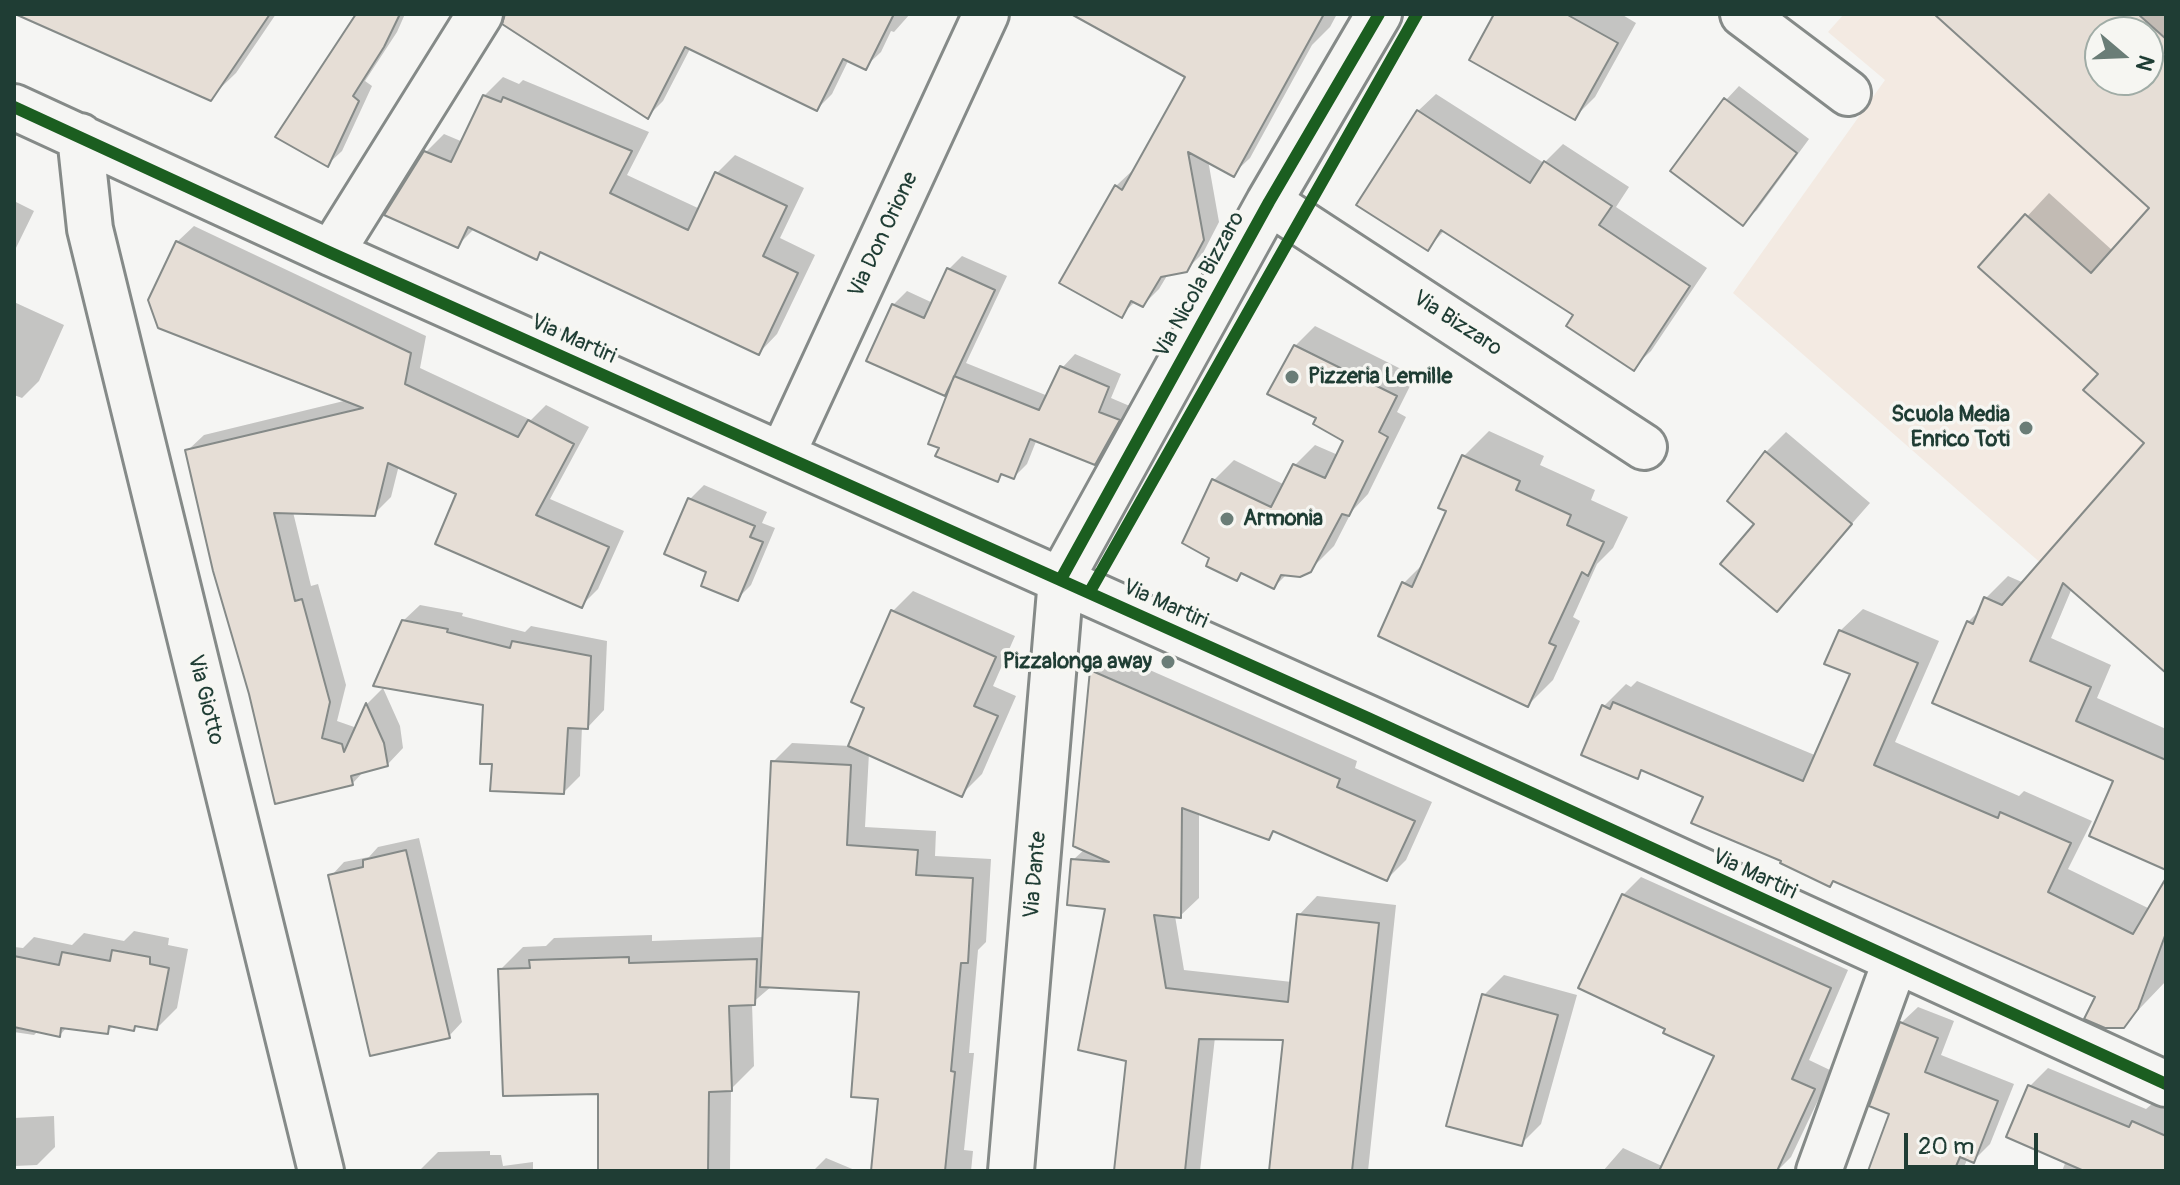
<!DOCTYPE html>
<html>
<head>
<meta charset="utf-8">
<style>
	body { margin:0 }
	#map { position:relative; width:2180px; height:1185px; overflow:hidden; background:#f5f5f3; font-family:Pangolin,sans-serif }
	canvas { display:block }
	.frame { position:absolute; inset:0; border:16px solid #1f3d34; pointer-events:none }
	.north { position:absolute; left:2084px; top:16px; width:80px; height:80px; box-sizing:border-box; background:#f6f6f2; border:2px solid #a0aca6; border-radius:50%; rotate:109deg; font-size:22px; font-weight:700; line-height:32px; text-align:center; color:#1f3d34 }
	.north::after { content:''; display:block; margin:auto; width:28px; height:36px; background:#6a7d77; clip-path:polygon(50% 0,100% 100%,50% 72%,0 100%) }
	.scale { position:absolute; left:1904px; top:1133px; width:134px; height:36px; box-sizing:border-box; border:4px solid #1f3d34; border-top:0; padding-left:10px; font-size:24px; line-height:28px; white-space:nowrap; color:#1f3d34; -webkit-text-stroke:6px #f6f6f2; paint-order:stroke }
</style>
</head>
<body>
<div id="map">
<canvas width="2180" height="1185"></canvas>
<div class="frame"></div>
<div class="north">N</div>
<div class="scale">20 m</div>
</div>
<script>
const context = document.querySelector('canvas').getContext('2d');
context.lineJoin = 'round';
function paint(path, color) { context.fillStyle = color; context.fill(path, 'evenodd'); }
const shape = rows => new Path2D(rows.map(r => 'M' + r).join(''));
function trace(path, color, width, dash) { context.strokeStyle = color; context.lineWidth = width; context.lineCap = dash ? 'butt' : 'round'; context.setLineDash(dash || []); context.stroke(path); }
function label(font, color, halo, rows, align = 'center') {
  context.font = font + ' Pangolin,sans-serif'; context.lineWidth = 7; context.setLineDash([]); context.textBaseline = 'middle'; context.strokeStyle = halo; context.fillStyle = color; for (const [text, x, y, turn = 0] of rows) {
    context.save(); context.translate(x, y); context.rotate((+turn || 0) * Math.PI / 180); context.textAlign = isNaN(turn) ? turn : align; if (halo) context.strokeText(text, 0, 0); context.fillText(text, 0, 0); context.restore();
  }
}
paint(shape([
	[1844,14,2166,14,2166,673,1733,293,1885,80,1828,32],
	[2100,32,2148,32,2148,80,2100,80]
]), '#f3eae2');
paint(shape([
	[38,14,276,14,236,73,210,98],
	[359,14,405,14,397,32,365,81,372,86,342,151,328,164],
	[523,14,910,14,894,32,891,31,881,52,865,67,849,59,832,94,817,109,691,47,663,101,648,116],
	[1096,14,1337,14,1330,27,1312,45,1250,158,1233,174,1208,160,1219,222,1203,253,1186,270,1168,274,1159,289,1143,305,1136,301,1121,315,1116,186,1133,170,1135,171,1188,76],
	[1497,14,1621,14,1636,23,1595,97,1575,117],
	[1985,14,2166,14,2166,671,2072,588,2051,638,2111,665,2097,698,2166,729,2166,867,2115,780,1968,622,1981,609,1986,598,2008,576,2024,583,2147,443,2101,374,1981,266,2049,193,2113,251,2152,207],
	[2100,32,2148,32,2148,80,2100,80],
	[503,77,519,84,523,80,649,132,627,175,700,209,717,173,735,155,804,188,780,238,815,255,777,334,759,353,543,251,537,257,475,228,458,245,426,152,444,134,463,142,484,96],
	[1739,86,1809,139,1757,210,1743,223,1726,100],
	[1436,94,1544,163,1563,144,1629,187,1616,207,1707,268,1651,351,1633,368,1576,315,1445,230,1428,248,1418,111],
	[14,201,34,211,14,252],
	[194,226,426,336,420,368,531,420,546,405,589,427,550,499,624,531,598,589,581,606,459,493,399,465,391,497,374,514,293,512,311,586,318,584,346,685,337,721,357,728,367,704,383,688,400,726,403,748,387,765,365,770,352,784,251,693,187,451,204,435,348,400,177,242],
	[962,256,1007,276,966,363,1048,396,1062,368,1075,354,1121,374,1111,398,1132,407,1108,449,1095,463,1037,439,1027,464,1014,477,1004,473,998,479,953,385,944,394,893,305,907,291,933,303,949,269],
	[14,302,64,325,39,381,22,398,14,395],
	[1315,326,1415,376,1397,412,1406,417,1368,494,1352,511,1334,546,1314,566,1288,573,1274,587,1243,572,1237,579,1212,558,1214,480,1234,460,1285,485,1295,465,1315,445,1338,455,1346,440,1319,417,1295,346],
	[1489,431,1544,456,1540,465,1595,490,1591,500,1628,517,1613,548,1597,564,1573,617,1580,621,1553,680,1528,705,1403,584,1427,560,1449,510,1464,456],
	[1786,432,1870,503,1777,609,1757,524,1766,452],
	[704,485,767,512,762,523,775,528,751,585,737,599,709,571,667,553,690,499],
	[913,591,1015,636,993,686,1016,696,982,774,962,794,869,753,865,827,936,831,935,856,991,859,986,942,978,950,969,1053,974,1053,964,1150,973,1151,971,1171,873,1171,880,1098,862,990,772,986,752,1003,754,1066,731,1089,730,1171,600,1171,600,1092,500,970,523,947,546,946,554,938,652,935,652,941,764,937,773,762,792,743,850,746,867,707,893,611],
	[420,605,463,613,462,616,525,632,531,626,607,641,604,710,588,727,582,726,580,776,564,792,494,762,485,704,403,621],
	[1863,609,1939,641,1895,742,2019,796,2024,791,2092,821,2068,869,2150,909,2166,894,2166,981,2123,1026,2097,996,1835,880,1830,885,1783,860,1705,796,1644,769,1637,776,1604,706,1626,684,1631,687,1637,681,1817,756,1853,673,1840,631],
	[1111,653,1357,761,1355,768,1432,802,1406,860,1387,879,1276,830,1268,838,1199,813,1199,898,1180,916,1175,916,1184,970,1292,982,1299,915,1317,896,1396,905,1368,1171,1271,1171,1286,1038,1215,1037,1200,1171,1116,1171,1128,1060,1107,908,1073,860,1085,849,1092,671],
	[419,838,462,1022,449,1036,331,876,344,862,369,857,378,847],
	[1641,877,1848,970,1809,1060,1832,1071,1791,1157,1777,1171,1603,1171,1623,1148,1664,1167,1716,1055,1623,895],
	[134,931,169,938,168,945,188,949,177,1008,157,1028,138,1024,134,1029,114,1025,107,1032,67,1027,60,1035,39,1030,34,1035,14,1032,14,947,23,948,34,937,72,945,84,933,124,941],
	[1504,975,1577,995,1541,1124,1521,1144,1484,995],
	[1918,1007,1954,1021,1941,1055,2014,1084,1990,1144,1974,1160,1968,1158,1962,1171,1870,1171,1892,1113,1901,1023],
	[2048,1068,2146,1109,2152,1104,2166,1110,2166,1171,2062,1171,2066,1161,2008,1136,2030,1086],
	[54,1116,55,1147,37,1165,14,1166,14,1118],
	[490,1151,490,1155,501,1155,503,1166,533,1162,533,1171,419,1171,438,1152],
	[826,1158,857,1171,813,1171]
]), '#0003');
const building = shape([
	[15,14,270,14,211,101,15,14],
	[356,14,400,14,384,47,353,96,359,101,328,167,275,137,356,14],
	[505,14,894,14,866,70,843,59,817,111,685,47,648,119,502,24,505,14],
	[1071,14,1324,14,1234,177,1188,152,1204,240,1187,272,1161,277,1143,307,1131,301,1122,318,1059,283,1115,185,1122,190,1185,77,1071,14],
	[1494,14,1566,14,1618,43,1575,120,1469,60,1494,14],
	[1934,14,2138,14,2166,39,2166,673,2063,583,2030,661,2091,687,2076,721,2166,760,2166,870,2089,836,2113,781,1932,703,1967,621,1973,624,1984,597,2002,605,2144,443,2083,390,2098,374,1978,267,2025,214,2091,273,2149,208,1934,14],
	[2100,32,2148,32,2148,80,2100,80,2100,32],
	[483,95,501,102,503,97,632,151,610,193,688,230,715,172,787,206,763,256,798,273,759,355,540,252,537,260,468,227,458,248,384,215,424,151,451,162,483,95],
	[1724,98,1797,153,1743,226,1670,171,1724,98],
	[1417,110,1530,183,1544,161,1612,206,1599,225,1690,286,1634,371,1566,326,1573,315,1441,230,1428,251,1356,205,1417,110],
	[176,241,411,353,405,384,518,437,528,420,574,444,536,515,609,547,582,608,435,544,456,494,388,463,375,516,274,513,295,601,302,599,330,702,322,738,342,744,344,752,366,703,384,743,388,766,351,776,353,785,275,804,249,694,213,571,185,450,363,408,158,328,148,300,176,241],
	[947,268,995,290,945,396,866,361,892,304,924,318,947,268],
	[1294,345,1397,396,1379,432,1388,437,1349,516,1342,514,1311,572,1300,577,1281,575,1274,589,1241,573,1237,581,1206,566,1209,558,1182,543,1212,479,1271,507,1293,464,1325,478,1343,441,1313,424,1316,418,1267,394,1294,345],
	[1060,366,1109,387,1099,412,1120,420,1095,465,1030,439,1014,479,1001,474,998,482,935,456,939,448,928,444,954,376,1039,410,1060,366],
	[1765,451,1852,524,1777,612,1720,564,1754,524,1727,501,1765,451],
	[1462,455,1520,481,1516,490,1571,515,1567,525,1604,542,1588,576,1582,572,1549,643,1556,646,1528,707,1378,636,1402,582,1412,587,1446,511,1438,508,1462,455],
	[688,498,755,526,750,537,763,542,738,601,701,586,706,572,664,554,688,498],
	[891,610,996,657,974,706,998,716,962,797,848,746,864,708,851,702,891,610],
	[402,620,448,629,447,632,510,648,512,641,591,656,588,729,568,728,564,794,490,791,492,764,480,764,483,705,373,686,402,620],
	[1839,630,1918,663,1874,765,1998,818,2000,812,2071,843,2048,892,2133,934,2166,878,2166,933,2138,1009,2124,1028,2105,1028,2084,1019,2095,997,1833,881,1830,887,1780,863,1781,861,1691,823,1703,797,1641,770,1638,779,1581,755,1602,705,1610,709,1613,702,1803,781,1850,674,1824,664,1839,630],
	[1090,670,1340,779,1337,787,1415,821,1387,881,1273,831,1269,840,1182,808,1181,918,1154,915,1166,988,1288,1002,1297,914,1379,923,1352,1171,1269,1171,1283,1040,1199,1039,1185,1171,1114,1171,1126,1061,1078,1050,1105,909,1067,905,1071,859,1109,862,1073,846,1090,670],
	[771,761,851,765,847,845,918,850,916,875,973,878,968,963,961,963,951,1071,955,1072,945,1171,871,1171,878,1099,851,1097,859,992,760,987,771,761],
	[406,850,450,1038,370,1056,328,875,363,867,363,860,406,850],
	[1622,894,1831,988,1792,1079,1815,1089,1777,1171,1659,1171,1714,1056,1663,1033,1665,1029,1578,988,1622,894],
	[112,950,150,957,150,964,169,968,157,1030,135,1026,134,1031,109,1026,108,1034,61,1028,60,1037,14,1027,14,956,59,965,62,952,110,961,112,950],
	[629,957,629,963,757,959,755,1005,729,1006,732,1091,709,1092,708,1171,598,1171,598,1094,503,1096,498,969,530,968,529,960,629,957],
	[1482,994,1558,1015,1522,1146,1446,1126,1482,994],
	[1900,1022,1938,1038,1925,1072,1998,1101,1974,1163,1960,1157,1954,1171,1868,1171,1889,1114,1869,1106,1900,1022],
	[2028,1085,2129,1127,2132,1121,2166,1136,2166,1171,2084,1171,2006,1137,2028,1085]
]);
paint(building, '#e6ded6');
trace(building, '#858a88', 2);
const minor = shape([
	[1743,14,1848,93],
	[14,107,331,253,1368,718,2166,1084],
	[80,136,90,229,321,1171],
	[1269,202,1644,447],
	[331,253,480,14],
	[782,455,986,14],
	[1011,1171,1061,579,1269,202,1379,14],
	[1819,1171,1895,962]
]);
trace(minor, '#858a88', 50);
trace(minor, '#f5f5f3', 44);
trace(shape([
	[14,107,331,253,1368,718,2166,1084],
	[1061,579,1269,202,1379,14],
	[1089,593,1417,14]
]), '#1b5e20', 12);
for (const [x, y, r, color] of [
	[1292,377,8,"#6a7d77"],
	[2026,428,8,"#6a7d77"],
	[1227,519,8,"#6a7d77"],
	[1168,662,8,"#6a7d77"]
]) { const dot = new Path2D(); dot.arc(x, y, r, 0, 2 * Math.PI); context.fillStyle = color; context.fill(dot); trace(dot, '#f6f6f2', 3); }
label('22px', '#1f3d34', '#f6f6f2', [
	["Via Don Orione",884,235,-65],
	["Via Nicola Bizzaro",1200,285,-61],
	["Via Bizzaro",1457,324,33],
	["Via Martiri",573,340,24],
	["Via Martiri",1165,605,24],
	["Via Giotto",205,700,76],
	["Via Dante",1036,875,-85],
	["Via Martiri",1754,875,25]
]);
label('bold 22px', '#1f3d34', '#f6f6f2', [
	["Pizzeria Lemille",1308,377],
	["Scuola Media",2010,415,"right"],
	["Enrico Toti",2010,440,"right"],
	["Armonia",1243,519],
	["Pizzalonga away",1152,662,"right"]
], 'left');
</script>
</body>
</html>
